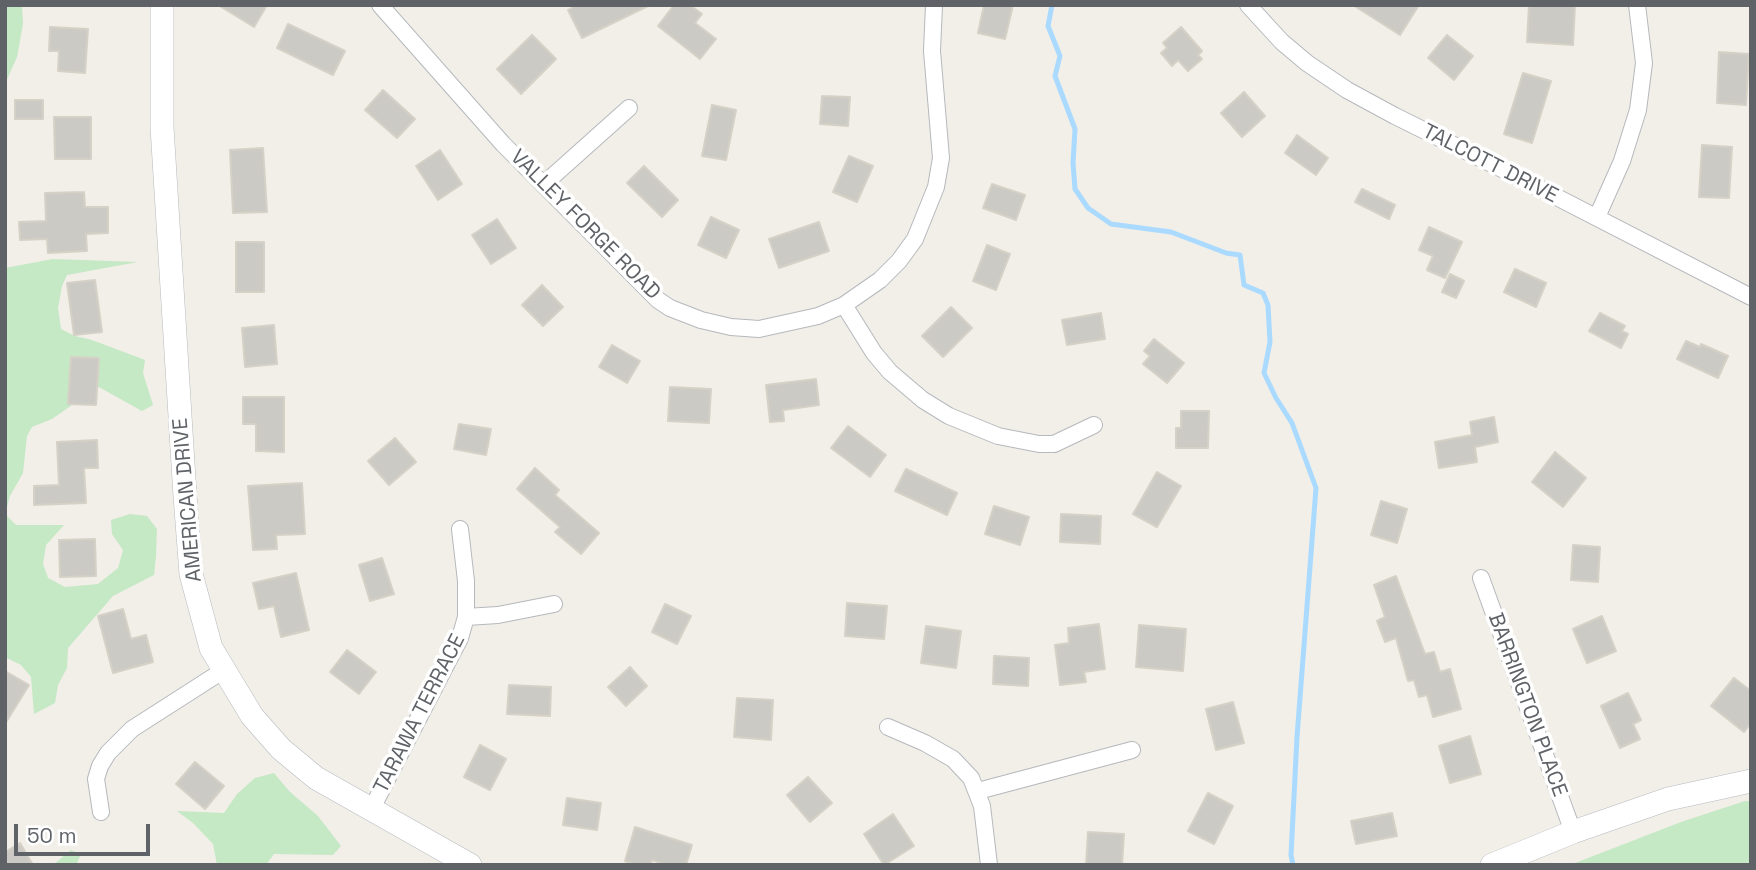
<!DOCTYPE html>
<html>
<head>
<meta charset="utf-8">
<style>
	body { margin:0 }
	#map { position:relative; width:1756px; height:870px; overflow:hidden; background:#f1efe8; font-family:"Space Grotesk",sans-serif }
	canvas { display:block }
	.frame { position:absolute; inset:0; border:7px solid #5f6368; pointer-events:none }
	.scale { position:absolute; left:14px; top:824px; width:136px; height:32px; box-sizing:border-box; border:4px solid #5f6368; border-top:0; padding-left:9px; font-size:21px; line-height:24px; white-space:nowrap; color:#5f6368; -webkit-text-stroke:5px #fff; paint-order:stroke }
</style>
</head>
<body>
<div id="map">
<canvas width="1756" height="870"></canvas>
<div class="frame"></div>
<div class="scale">50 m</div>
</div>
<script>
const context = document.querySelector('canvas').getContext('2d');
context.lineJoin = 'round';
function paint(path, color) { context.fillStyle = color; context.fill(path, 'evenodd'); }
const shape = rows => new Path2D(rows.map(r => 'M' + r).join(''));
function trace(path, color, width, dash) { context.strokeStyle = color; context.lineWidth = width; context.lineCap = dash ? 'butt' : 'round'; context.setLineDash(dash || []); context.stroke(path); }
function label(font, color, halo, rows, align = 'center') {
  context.font = font + ' "Space Grotesk",sans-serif'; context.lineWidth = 7; context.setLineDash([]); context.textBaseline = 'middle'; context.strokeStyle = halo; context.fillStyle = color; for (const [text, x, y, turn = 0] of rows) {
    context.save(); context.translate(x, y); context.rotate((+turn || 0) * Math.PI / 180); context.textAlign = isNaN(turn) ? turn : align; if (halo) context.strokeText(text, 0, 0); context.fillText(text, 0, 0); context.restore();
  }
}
paint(shape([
	[5,5,22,5,23,24,17,57,5,84],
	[53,259,138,262,67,275,62,286,58,308,61,329,75,336,92,340,145,360,143,373,153,405,142,411,97,386,85,391,72,405,52,419,32,427,27,436,23,473,10,496,5,514,16,525,64,525,46,545,43,564,48,578,65,587,98,584,118,568,123,550,112,534,111,520,130,514,147,516,157,529,156,556,154,575,113,596,68,648,67,668,58,685,55,703,34,714,31,677,21,665,5,657,5,268],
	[274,773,289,791,318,816,341,846,333,855,274,854,266,865,217,865,213,844,193,823,177,811,224,813,237,794,255,778],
	[1745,801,1751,801,1751,865,1570,865,1681,822],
	[71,850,81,854,76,865,53,865]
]), '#c5e8c5');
trace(shape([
	[1052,5,1048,26,1060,56,1055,76,1075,129,1073,163,1075,189,1088,208,1111,224,1171,232,1226,253,1240,255,1244,285,1263,293,1268,305,1270,342,1264,373,1276,398,1292,423,1316,488,1297,737,1291,855,1293,865]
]), '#aadaff', 5);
const building = shape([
	[218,5,267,5,254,27,218,5],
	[577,5,650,5,582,38,568,10,577,5],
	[674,5,690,5,702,14,695,23,716,39,700,59,658,26,674,5],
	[984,5,1013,5,1005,39,978,33,984,5],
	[1353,5,1419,5,1400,35,1353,5],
	[1529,5,1575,5,1573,45,1527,42,1529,5],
	[288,24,345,51,333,75,277,48,288,24],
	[50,27,88,29,85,73,58,71,59,51,49,51,50,27],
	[1181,27,1202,51,1198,55,1202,59,1188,71,1178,60,1172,66,1161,53,1167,48,1163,43,1181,27],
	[532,35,556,59,521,94,497,69,532,35],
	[1447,35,1473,56,1454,80,1428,58,1447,35],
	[1719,52,1749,54,1746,105,1717,103,1719,52],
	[1523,73,1551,81,1532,143,1504,134,1523,73],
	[383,90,415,119,397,138,365,110,383,90],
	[1244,92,1265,116,1242,137,1221,113,1244,92],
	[822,96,850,97,848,126,820,124,822,96],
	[15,100,43,100,43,119,15,119,15,100],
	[712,105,736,110,726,160,702,156,712,105],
	[54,117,91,117,91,159,55,159,54,117],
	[1297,135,1328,158,1316,175,1285,153,1297,135],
	[1702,145,1732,147,1729,198,1699,197,1702,145],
	[263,148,267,212,233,213,230,150,263,148],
	[440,150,462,184,438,200,416,166,440,150],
	[849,156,873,166,857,202,833,192,849,156],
	[644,166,678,200,662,217,627,183,644,166],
	[992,184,1025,195,1016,220,983,208,992,184],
	[1362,189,1395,205,1389,219,1355,202,1362,189],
	[84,192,85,207,108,207,108,233,86,234,87,251,48,253,47,239,20,240,19,222,46,221,45,193,84,192],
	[711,217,739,230,726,258,698,245,711,217],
	[497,219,516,248,491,264,472,235,497,219],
	[819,222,829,251,779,268,769,239,819,222],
	[1429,227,1462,242,1445,278,1427,270,1433,256,1419,250,1429,227],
	[236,242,264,242,264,292,236,292,236,242],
	[987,245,1010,254,996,290,973,281,987,245],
	[1515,269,1546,283,1536,307,1504,292,1515,269],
	[1450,274,1464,281,1456,298,1442,292,1450,274],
	[95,280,102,332,74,335,67,283,95,280],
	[542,285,563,307,543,326,522,305,542,285],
	[951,307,972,328,943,357,922,336,951,307],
	[1101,313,1105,339,1067,345,1062,320,1101,313],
	[1600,313,1625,326,1622,331,1628,334,1621,348,1589,331,1600,313],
	[274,325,277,364,245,367,242,328,274,325],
	[1154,339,1184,363,1167,383,1143,364,1150,356,1144,351,1154,339],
	[1686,341,1700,347,1701,344,1728,356,1718,378,1677,359,1686,341],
	[612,345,640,361,627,383,599,367,612,345],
	[71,357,99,358,96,405,68,404,71,357],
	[816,379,819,405,783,410,784,421,770,422,766,385,816,379],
	[670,387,711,389,709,423,668,421,670,387],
	[243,397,284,397,284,452,256,451,256,424,243,424,243,397],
	[1181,411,1209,411,1208,448,1176,448,1176,428,1181,428,1181,411],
	[1494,417,1498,442,1475,447,1477,462,1439,468,1435,442,1472,435,1470,422,1494,417],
	[459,424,491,429,486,455,454,449,459,424],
	[848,426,886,455,870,477,831,448,848,426],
	[395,438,416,462,389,485,368,461,395,438],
	[97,440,98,468,84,468,86,503,34,505,34,486,59,485,57,442,97,440],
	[1555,452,1586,478,1563,507,1532,482,1555,452],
	[535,468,559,490,555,495,599,533,581,554,555,532,560,527,517,489,535,468],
	[906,469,957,493,947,515,895,491,906,469],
	[1157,472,1181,486,1157,527,1133,514,1157,472],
	[302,483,305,534,276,535,277,549,253,550,248,486,302,483],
	[1381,501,1407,509,1397,543,1371,535,1381,501],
	[994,506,1029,517,1020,545,985,534,994,506],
	[1061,514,1101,516,1100,544,1060,542,1061,514],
	[95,539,96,576,60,577,59,540,95,539],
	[1573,545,1600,547,1598,582,1571,580,1573,545],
	[382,558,394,594,370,601,359,565,382,558],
	[296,573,309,630,281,637,274,606,259,609,253,583,296,573],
	[1396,576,1425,654,1434,652,1440,672,1450,669,1461,709,1433,717,1427,695,1419,697,1414,680,1408,681,1396,638,1385,642,1377,621,1385,617,1374,585,1396,576],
	[847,603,887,606,884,639,845,636,847,603],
	[665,604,691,616,677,644,652,632,665,604],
	[123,609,131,639,146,635,153,662,113,673,98,616,123,609],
	[1602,616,1616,651,1587,663,1573,629,1602,616],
	[1099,624,1105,669,1084,672,1086,682,1060,685,1055,645,1069,643,1068,628,1099,624],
	[1139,625,1186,629,1183,671,1136,667,1139,625],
	[926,626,961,631,956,668,921,663,926,626],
	[347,650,376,672,359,694,330,672,347,650],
	[994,656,1029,658,1028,686,993,684,994,656],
	[630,667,647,686,626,706,608,687,630,667],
	[5,671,29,685,5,724,5,671],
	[1734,678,1751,691,1751,723,1744,732,1711,706,1734,678],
	[509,685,551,687,550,716,507,714,509,685],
	[1628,693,1641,720,1633,724,1640,739,1620,748,1601,706,1628,693],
	[737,698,773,700,771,740,734,737,737,698],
	[1233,702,1244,743,1216,750,1206,709,1233,702],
	[1470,736,1481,774,1450,783,1439,746,1470,736],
	[480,745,506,759,490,790,464,777,480,745],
	[195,762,224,786,205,809,176,784,195,762],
	[808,777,832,803,810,822,787,795,808,777],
	[1208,793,1233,806,1214,844,1188,831,1208,793],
	[567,798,601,803,597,830,563,825,567,798],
	[1392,813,1397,836,1356,844,1351,821,1392,813],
	[893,814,914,846,884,865,864,834,893,814],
	[635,827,692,845,686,865,667,865,652,860,650,865,636,865,625,861,635,827],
	[1088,832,1124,834,1122,865,1086,865,1088,832],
	[20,843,33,865,5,865,5,852,20,843]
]);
paint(building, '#cccac5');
trace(building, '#d6d1c6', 2);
const street = shape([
	[380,5,503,144,658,300,670,308,701,320,731,327,759,329,818,316,844,305,880,280,899,261,915,239,936,187,941,158,932,51,934,5],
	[1248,5,1282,42,1307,63,1347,90,1395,116,1506,171,1751,297],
	[544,184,629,108],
	[1597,217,1622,161,1638,110,1644,63,1637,5],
	[844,305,874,353,890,372,923,400,949,416,998,436,1039,444,1054,444,1094,425],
	[1481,578,1573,832],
	[466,617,498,615,554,604],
	[888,727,925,743,953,759,971,778,982,806,989,865],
	[978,791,1132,750],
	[371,810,460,638,466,617,466,581,460,529],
	[101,812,96,779,100,766,108,753,132,729,224,670]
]);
const secondary = shape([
	[162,5,162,127,185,496,191,574,211,648,252,716,281,749,316,778,470,865],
	[1492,865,1573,832,1668,799,1751,781]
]);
trace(street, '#b5b8bc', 18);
trace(secondary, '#b6babf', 24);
trace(street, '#fff', 16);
trace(secondary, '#fff', 23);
label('21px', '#5f6368', '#fff', [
	["TALCOTT DRIVE",1490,164,27],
	["VALLEY FORGE ROAD",585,225,45],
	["AMERICAN DRIVE",188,500,-95],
	["BARRINGTON PLACE",1527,705,70],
	["TARAWA TERRACE",420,714,-63]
]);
</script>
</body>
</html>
